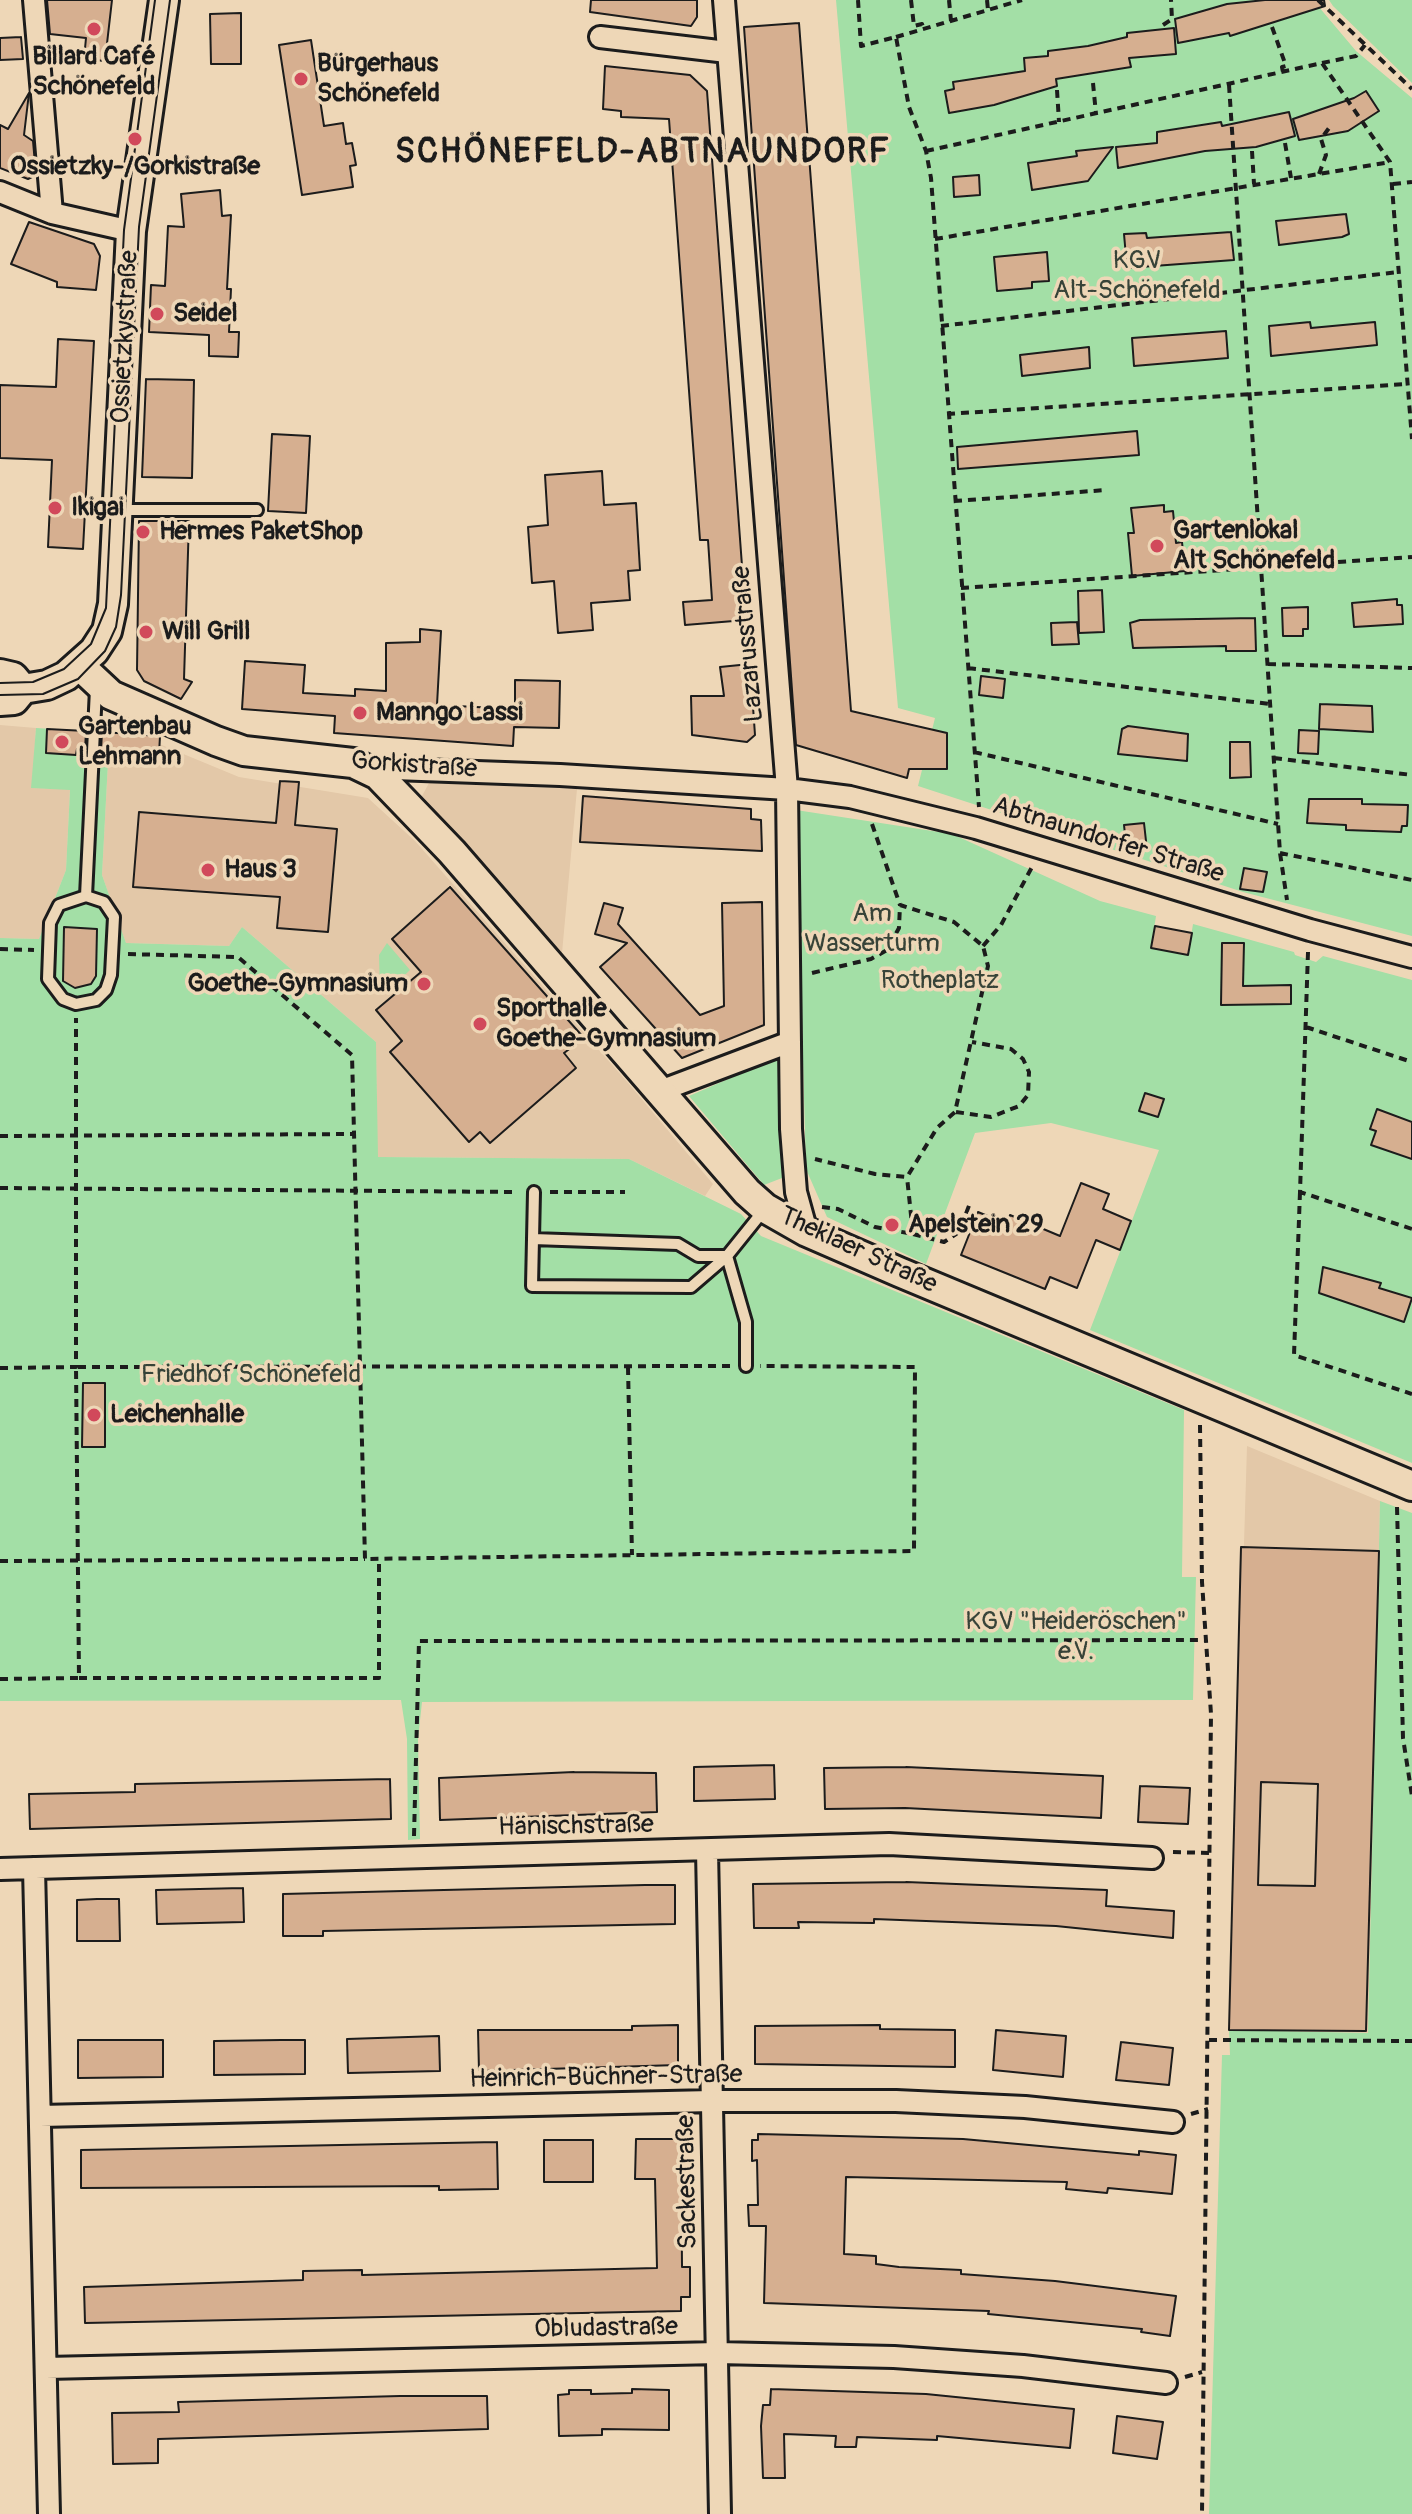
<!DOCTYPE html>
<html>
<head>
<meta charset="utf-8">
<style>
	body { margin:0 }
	canvas { display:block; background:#eed7b7 }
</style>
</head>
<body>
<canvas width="1412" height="2514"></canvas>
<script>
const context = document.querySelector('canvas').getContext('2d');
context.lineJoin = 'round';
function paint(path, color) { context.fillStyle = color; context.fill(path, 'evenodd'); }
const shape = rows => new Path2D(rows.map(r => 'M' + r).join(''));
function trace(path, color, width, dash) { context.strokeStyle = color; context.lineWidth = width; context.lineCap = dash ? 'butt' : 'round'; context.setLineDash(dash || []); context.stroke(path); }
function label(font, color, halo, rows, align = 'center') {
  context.font = font + ' Pangolin,sans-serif'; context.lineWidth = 7; context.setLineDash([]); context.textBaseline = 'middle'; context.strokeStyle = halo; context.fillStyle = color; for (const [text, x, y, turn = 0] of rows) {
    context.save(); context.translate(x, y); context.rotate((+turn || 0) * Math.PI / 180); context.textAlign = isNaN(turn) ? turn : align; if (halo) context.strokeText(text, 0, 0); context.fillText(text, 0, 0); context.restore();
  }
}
paint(shape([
	[0,725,36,728,32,788,70,789,66,870,39,939,0,938],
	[135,734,239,777,368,798,415,841,629,1084,713,1184,705,1196,629,1159,377,1157,376,1042,242,927,229,946,126,943,102,875,108,762,134,763],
	[429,783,577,789,562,953,422,796],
	[1247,1446,1380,1501,1368,2033,1229,2030]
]), '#e3c8a8');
paint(shape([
	[836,0,1313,0,1356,51,1412,98,1412,936,1243,892,918,786,935,718,898,708],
	[1329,0,1412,0,1412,83,1333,6],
	[36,728,135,734,134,764,108,762,102,875,126,943,229,946,242,927,376,1042,378,1157,629,1159,741,1214,761,1236,1184,1410,1182,1577,1196,1577,1193,1700,422,1702,418,1739,420,1839,408,1840,407,1739,401,1700,0,1701,0,938,39,939,66,870,70,790,31,788],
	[796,810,952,834,1100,901,1156,916,1151,948,1188,955,1193,924,1294,952,1295,955,1316,962,1323,956,1412,980,1412,1463,1090,1330,1159,1150,1051,1123,975,1133,926,1264,827,1217,806,1169],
	[387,943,410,970,386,993,380,994,379,955],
	[779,1057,782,1178,764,1185,689,1096],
	[1380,1501,1412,1513,1412,2514,1209,2514,1222,2055,1230,2055,1229,2030,1368,2033]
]), '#a3dfa6');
const building = shape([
	[47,0,112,0,105,61,84,59,86,38,50,34,47,0],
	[591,0,697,0,697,17,691,26,590,12,591,0],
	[1265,0,1324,0,1325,6,1230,36,1229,33,1178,43,1175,19,1227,4,1265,0],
	[241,13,241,64,211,64,210,14,241,13],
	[799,23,851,711,947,733,947,769,909,769,907,778,796,745,744,27,799,23],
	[1174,28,1176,54,1129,58,1131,67,1056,79,1057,86,994,105,949,113,945,91,954,89,953,82,1025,71,1024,58,1048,56,1048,51,1088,46,1127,37,1127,33,1174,28],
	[21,37,23,59,0,60,0,38,21,37],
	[311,40,324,126,343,123,346,144,352,143,356,165,350,166,353,187,302,195,279,45,311,40],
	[605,66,690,75,707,91,746,620,685,625,683,602,712,600,708,540,700,540,669,119,621,117,621,111,603,109,605,66],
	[1366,91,1379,111,1348,131,1299,140,1293,119,1354,98,1366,91],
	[29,93,24,135,33,141,36,175,28,179,0,168,0,125,8,129,29,93],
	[1289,112,1295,136,1256,147,1205,151,1118,168,1116,147,1157,143,1157,132,1221,122,1222,126,1289,112],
	[1113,147,1088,181,1032,190,1028,163,1077,156,1076,151,1113,147],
	[979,175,980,195,954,197,953,177,979,175],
	[220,190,222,216,231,215,227,289,231,289,229,332,239,332,238,357,209,356,209,335,149,332,151,285,165,286,168,226,184,227,181,194,220,190],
	[1346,214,1349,234,1342,237,1279,245,1276,221,1346,214],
	[29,222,94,244,100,256,96,290,57,287,57,282,11,264,29,222],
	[1231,232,1234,260,1127,268,1124,234,1146,233,1147,238,1231,232],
	[1047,252,1049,281,1032,282,1032,288,997,291,994,257,1047,252],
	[1310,322,1311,328,1375,322,1377,345,1271,356,1269,326,1310,322],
	[1226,331,1228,358,1134,366,1132,338,1226,331],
	[58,339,94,341,83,549,48,547,52,460,0,458,0,385,56,387,58,339],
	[1089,347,1090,368,1022,376,1020,355,1089,347],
	[146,379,194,380,192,478,142,477,146,379],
	[1137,431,1139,455,958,469,957,447,1137,431],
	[272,434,310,436,306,513,268,511,272,434],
	[602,471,604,505,636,503,640,570,628,571,630,600,591,603,593,630,558,633,554,581,532,583,528,527,548,525,545,475,602,471],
	[1164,505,1164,512,1173,511,1176,543,1182,542,1185,571,1132,576,1128,533,1134,533,1131,508,1164,505],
	[139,521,189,521,184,679,192,682,181,699,144,681,137,670,139,521],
	[1102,590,1104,632,1079,633,1078,591,1102,590],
	[1397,599,1397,605,1402,605,1403,624,1354,627,1352,603,1397,599],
	[1308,607,1308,629,1303,629,1303,636,1283,636,1282,608,1308,607],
	[1255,618,1256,651,1226,651,1226,646,1133,648,1130,623,1140,620,1255,618],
	[1077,622,1079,644,1052,645,1051,623,1077,622],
	[420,629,441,631,437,705,515,709,515,680,560,681,559,728,514,727,513,746,334,733,335,716,242,709,245,661,305,665,303,693,355,696,355,689,386,691,386,643,420,642,420,629],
	[750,664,755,735,747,742,692,735,691,696,724,696,720,667,750,664],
	[981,676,1005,679,1003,698,979,695,981,676],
	[1320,704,1372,706,1373,732,1319,729,1320,704],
	[1128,726,1188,734,1187,761,1118,754,1122,729,1128,726],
	[47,729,86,731,85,750,77,749,76,755,46,753,47,729],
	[1299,730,1319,731,1318,754,1298,753,1299,730],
	[102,732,160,736,159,754,101,751,102,732],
	[1230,742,1250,742,1251,777,1230,778,1230,742],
	[280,781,299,782,295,825,337,829,328,932,277,928,280,897,133,887,139,812,276,823,280,781],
	[583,796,751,809,751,819,761,820,762,851,580,842,583,796],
	[1309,799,1362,799,1362,804,1408,805,1407,826,1402,826,1401,832,1346,830,1346,825,1307,823,1309,799],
	[1144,823,1147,850,1127,853,1124,825,1144,823],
	[1244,868,1267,872,1263,892,1240,889,1244,868],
	[450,887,584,1038,564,1053,576,1068,490,1143,480,1132,469,1142,390,1052,402,1041,376,1010,421,972,392,939,450,887],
	[762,902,764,1025,682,1058,600,967,627,943,595,934,604,903,623,908,618,924,700,1015,724,1006,722,903,762,902],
	[1155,926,1192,933,1188,955,1151,948,1155,926],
	[64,927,97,929,96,976,91,984,75,988,63,981,64,927],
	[1222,943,1244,943,1243,986,1291,985,1291,1004,1221,1005,1222,943],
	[1145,1093,1164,1099,1158,1117,1139,1111,1145,1093],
	[1377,1109,1412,1122,1412,1159,1371,1145,1376,1131,1370,1129,1377,1109],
	[1081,1183,1109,1194,1103,1209,1131,1221,1120,1250,1096,1240,1077,1288,1050,1277,1045,1289,961,1255,978,1212,1007,1224,1010,1215,1060,1236,1081,1183],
	[1323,1267,1381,1283,1379,1288,1412,1298,1404,1322,1319,1293,1323,1267],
	[83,1383,105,1383,105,1447,82,1447,83,1383],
	[1241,1547,1379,1551,1366,2031,1229,2030,1241,1547],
	[1261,1782,1318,1784,1315,1886,1258,1885,1261,1782],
	[774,1765,775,1799,694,1801,694,1767,774,1765],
	[906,1767,1103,1776,1101,1818,905,1808,825,1809,824,1768,906,1767],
	[574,1772,656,1773,657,1812,440,1820,439,1778,574,1772],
	[390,1779,391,1819,30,1829,29,1794,135,1792,135,1784,390,1779],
	[1140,1786,1190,1788,1188,1824,1138,1822,1140,1786],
	[906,1882,1107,1890,1106,1906,1174,1911,1173,1938,1056,1926,874,1919,874,1923,798,1922,799,1928,754,1928,753,1884,906,1882],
	[645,1885,675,1885,675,1924,323,1931,323,1936,283,1936,283,1894,645,1885],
	[243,1888,244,1922,157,1924,156,1890,243,1888],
	[97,1899,119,1899,120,1941,77,1941,77,1900,97,1899],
	[678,2025,678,2065,479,2071,478,2030,632,2030,632,2026,678,2025],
	[880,2025,880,2029,955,2030,955,2067,755,2064,755,2026,880,2025],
	[996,2030,1066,2036,1063,2077,993,2070,996,2030],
	[439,2036,440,2071,348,2073,347,2039,439,2036],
	[78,2040,163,2040,163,2077,78,2078,78,2040],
	[281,2040,305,2040,305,2074,214,2075,214,2041,281,2040],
	[1121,2042,1173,2048,1169,2085,1116,2080,1121,2042],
	[758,2134,963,2139,1139,2155,1139,2151,1176,2155,1172,2194,1108,2188,1107,2193,1066,2189,1067,2182,846,2177,844,2254,876,2256,876,2264,899,2267,961,2270,961,2274,1055,2281,1176,2296,1170,2336,1141,2332,1142,2329,988,2314,989,2311,764,2303,766,2226,749,2226,748,2205,758,2205,757,2160,752,2161,752,2140,758,2140,758,2134],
	[636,2139,681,2139,682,2267,690,2267,690,2297,681,2297,681,2311,85,2323,84,2287,303,2280,303,2271,362,2270,362,2275,657,2268,655,2179,635,2179,636,2139],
	[544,2140,593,2140,593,2182,544,2182,544,2140],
	[497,2142,498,2189,439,2190,439,2186,81,2188,81,2150,497,2142],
	[632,2389,669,2390,669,2430,602,2429,602,2435,559,2436,558,2395,569,2394,569,2390,591,2390,591,2394,632,2393,632,2389],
	[771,2389,926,2394,1074,2409,1070,2448,937,2436,937,2440,857,2437,856,2447,835,2447,836,2436,784,2434,785,2478,763,2478,761,2426,763,2405,770,2405,771,2389],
	[400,2396,487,2396,488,2429,158,2439,158,2463,113,2464,112,2413,179,2412,178,2402,400,2396],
	[1117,2416,1163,2422,1157,2459,1113,2453,1117,2416]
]);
paint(building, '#d6af90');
trace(building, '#1c1c1c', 2);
const service = shape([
	[119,510,257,510],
	[86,896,104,902,114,917,111,975,106,990,96,1000,76,1004,63,999,48,979,50,923,59,905,86,896],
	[86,896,96,689],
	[533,1239,678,1244,698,1256,727,1256,691,1287,532,1286,533,1239],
	[533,1239,534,1192],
	[746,1366,746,1322,727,1256,764,1210]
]);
const minor = shape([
	[34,0,52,213],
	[724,0,787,789,791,1129,796,1192,807,1232],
	[600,37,727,52],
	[0,192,52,213,131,231],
	[366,768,560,775,787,789,850,797,976,828,1310,930,1412,957],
	[660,1091,790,1042],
	[707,1850,720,2514],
	[34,1868,49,2514],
	[0,1869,889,1844,1152,1858],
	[40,2116,712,2101,896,2101,1025,2107,1173,2122],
	[46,2368,718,2353,894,2357,1023,2366,1166,2383]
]);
const secondary = shape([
	[80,666,111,695,216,741,244,751,353,763,378,775,452,852,747,1192,765,1208,807,1232,899,1272,1412,1486],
	[0,674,13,677,23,689],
	[0,701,14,700,23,689,47,685,66,676,94,651,107,631,113,604,131,231,164,0]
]);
trace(service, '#1c1c1c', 16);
trace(minor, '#1c1c1c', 26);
trace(secondary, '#1c1c1c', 34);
trace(shape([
	[858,0,861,46,896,37,909,107,926,151,931,178,979,807],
	[911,0,914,26,922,24,924,29],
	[949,0,951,21],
	[987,0,988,10],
	[1318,0,1412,89],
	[1163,25,1172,19,1171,0],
	[1272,27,1286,66,1282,67,1283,72],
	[896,37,1022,0],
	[1322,63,1356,56,1365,45],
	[1093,83,1096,114],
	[1229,85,1280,853,1287,900],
	[1057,90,1059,122],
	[1285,143,1291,178],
	[926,151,1322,63,1390,162,1412,439],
	[1252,151,1254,184],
	[1319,174,1326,155,1321,139,1329,128],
	[1393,184,1412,182],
	[935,239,1390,162],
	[941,326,1398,272],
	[947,414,1407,384],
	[954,501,1106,490],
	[961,588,1412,557],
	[1268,664,1412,668],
	[968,668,1270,704],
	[974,752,1278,824],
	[1274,758,1412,775],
	[872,824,900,905],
	[1280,853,1412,880],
	[983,946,1001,925,1032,867],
	[0,949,34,950],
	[1308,952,1300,1192,1412,1229],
	[128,954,238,957,352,1055,365,1559,914,1551,915,1367,760,1366],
	[812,973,871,959,887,950,899,928,900,905,954,922,983,946,988,966,955,1112,937,1128,907,1177,875,1174,815,1159],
	[1306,1027,1412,1062],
	[956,1112,991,1117,1019,1106,1028,1095,1029,1072,1023,1059,1011,1049,972,1042],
	[0,1136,354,1134],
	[0,1188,518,1192],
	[550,1192,625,1192],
	[1300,1192,1294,1355,1412,1394],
	[822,1207,838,1209,875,1227,913,1234,907,1177],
	[913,1234,944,1242,959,1232,970,1203],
	[628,1367,632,1555],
	[0,1368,76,1367,76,1018],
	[1200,1425,1202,1582,1211,1714,1202,2514],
	[1397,1507,1403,1738,1412,1796],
	[0,1561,365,1559],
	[79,1678,379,1678,379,1558],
	[0,1679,79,1678,76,1367,731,1366],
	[414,1836,419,1641,1206,1640],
	[1173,1852,1210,1853],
	[1209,2040,1412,2041],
	[1191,2114,1208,2109],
	[1185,2377,1202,2372]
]), '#1c1c1c', 4, [8, 6]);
trace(service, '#eed7b7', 10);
trace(minor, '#eed7b7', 20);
trace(secondary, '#eed7b7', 28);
trace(shape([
	[0,683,33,682,64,669,91,644,106,608,124,230,155,0],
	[0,695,43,694,78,679,105,651,116,627,121,595,139,227,170,0]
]), '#1c1c1c', 2);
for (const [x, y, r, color] of [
	[94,29,8,"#d1495b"],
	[301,79,8,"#d1495b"],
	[135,139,8,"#d1495b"],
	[157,314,8,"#d1495b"],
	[55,508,8,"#d1495b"],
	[143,532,8,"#d1495b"],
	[1157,546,8,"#d1495b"],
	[146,632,8,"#d1495b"],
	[360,713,8,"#d1495b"],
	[62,742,8,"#d1495b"],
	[208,870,8,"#d1495b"],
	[424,984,8,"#d1495b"],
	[480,1024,8,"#d1495b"],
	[892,1225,8,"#d1495b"],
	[94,1415,8,"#d1495b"]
]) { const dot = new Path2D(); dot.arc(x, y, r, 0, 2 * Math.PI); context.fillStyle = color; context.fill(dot); trace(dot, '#eed7b7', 3); }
label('bold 26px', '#1c1c1c', '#eed7b7', [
	["Billard Café",94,57,"center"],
	["Schönefeld",94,87,"center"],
	["Bürgerhaus",317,64],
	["Schönefeld",317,94],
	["Ossietzky-/Gorkistraße",135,167,"center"],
	["Seidel",173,314],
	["Ikigai",71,508],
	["Gartenlokal",1173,531],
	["Alt Schönefeld",1173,561],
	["Hermes PaketShop",159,532],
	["Will Grill",162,632],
	["Manngo Lassi",376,713],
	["Gartenbau",78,727],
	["Lehmann",78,757],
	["Haus 3",224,870],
	["Goethe-Gymnasium",408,984,"right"],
	["Sporthalle",496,1009],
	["Goethe-Gymnasium",496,1039],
	["Apelstein 29",908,1225],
	["Leichenhalle",110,1415]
], 'left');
label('26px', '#374338', '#eed7b7', [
	["KGV",1137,261],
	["Alt-Schönefeld",1137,291],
	["Am",872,914],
	["Wasserturm",872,944],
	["Rotheplatz",940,981],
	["Friedhof Schönefeld",251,1375],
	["KGV \"Heideröschen\"",1076,1622],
	["e.V.",1076,1652]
]);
label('26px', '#1c1c1c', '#eed7b7', [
	["Ossietzkystraße",126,337,-87],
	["Lazarusstraße",749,644,-95],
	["Gorkistraße",414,766,4],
	["Abtnaundorfer Straße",1108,841,17],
	["Theklaer Straße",858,1251,25],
	["Hänischstraße",576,1827,-1],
	["Heinrich-Büchner-Straße",606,2078,-1],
	["Sackestraße",688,2182,-91],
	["Obludastraße",606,2329,-1]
]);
context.letterSpacing = '2px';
label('bold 34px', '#1c1c1c', '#eed7b7', [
	["SCHÖNEFELD-ABTNAUNDORF",643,153]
]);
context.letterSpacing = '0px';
</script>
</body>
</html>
